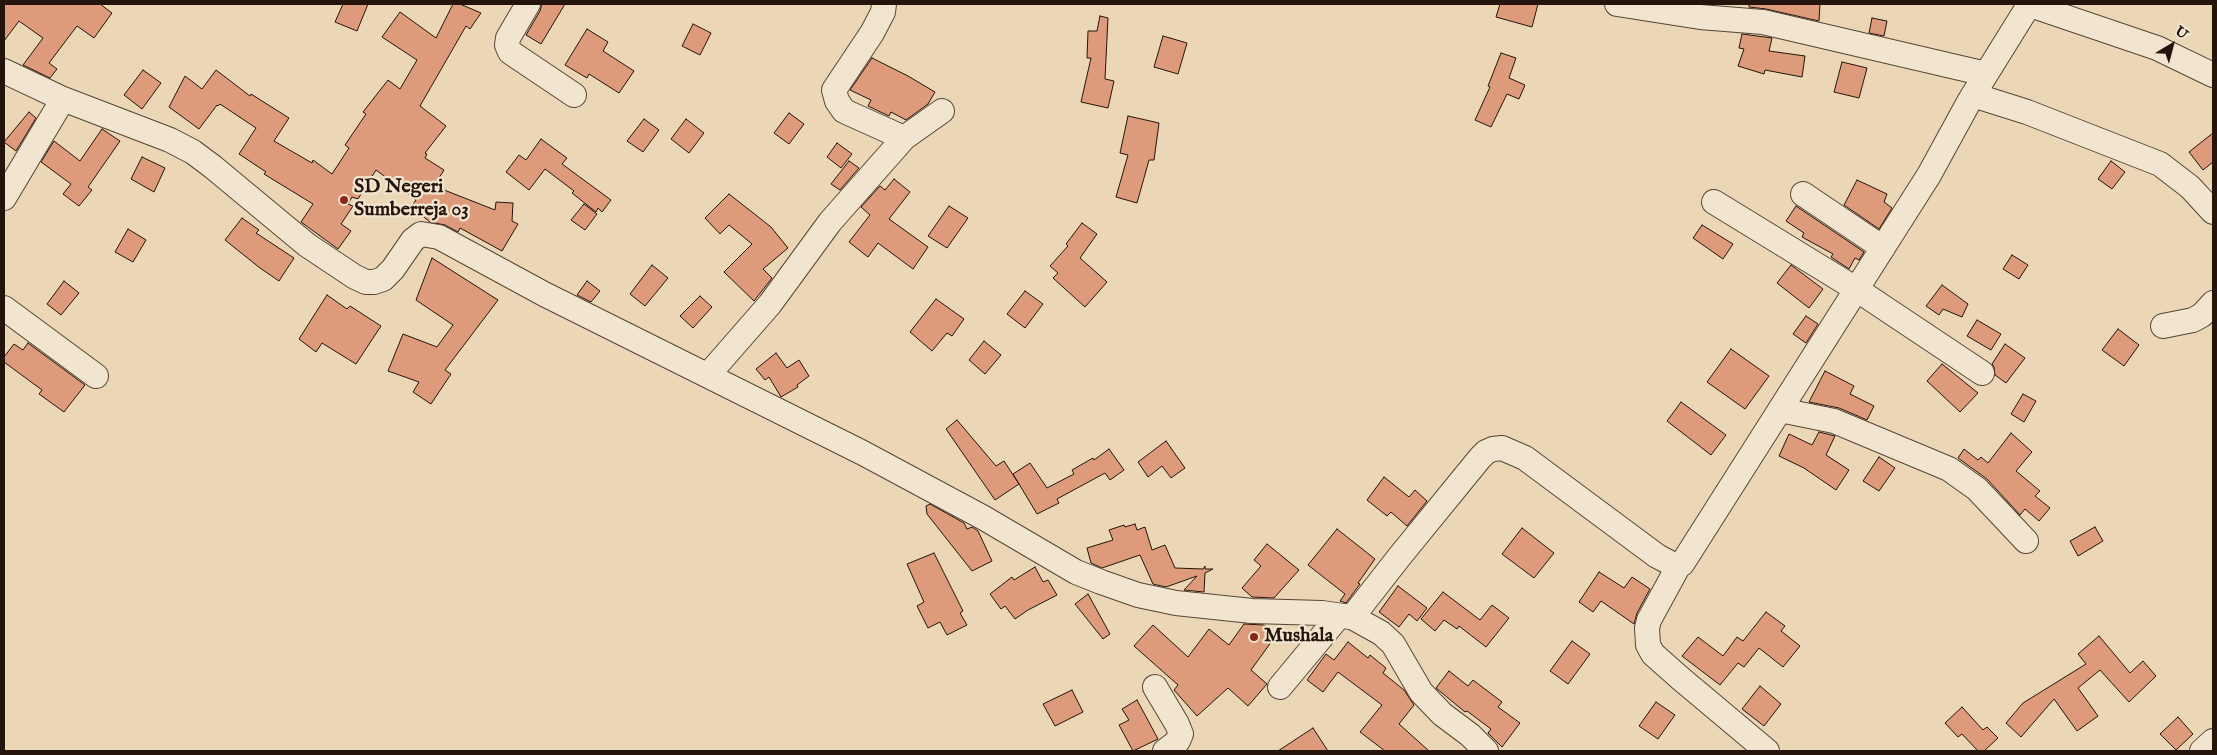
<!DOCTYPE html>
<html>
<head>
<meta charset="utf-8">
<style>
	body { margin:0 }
	#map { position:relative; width:2217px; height:755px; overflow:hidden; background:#ebd7b5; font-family:"IM FELL English",serif }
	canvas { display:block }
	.frame { position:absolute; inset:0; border:5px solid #24140b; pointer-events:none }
	.north { position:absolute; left:2147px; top:20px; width:50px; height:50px; -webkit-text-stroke:4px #f2e5cf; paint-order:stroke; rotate:37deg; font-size:14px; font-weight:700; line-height:20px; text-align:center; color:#24140b }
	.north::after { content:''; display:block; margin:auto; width:18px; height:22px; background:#24140b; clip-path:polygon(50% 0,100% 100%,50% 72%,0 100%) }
</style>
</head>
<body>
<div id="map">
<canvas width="2217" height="755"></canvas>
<div class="frame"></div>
<div class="north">U</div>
</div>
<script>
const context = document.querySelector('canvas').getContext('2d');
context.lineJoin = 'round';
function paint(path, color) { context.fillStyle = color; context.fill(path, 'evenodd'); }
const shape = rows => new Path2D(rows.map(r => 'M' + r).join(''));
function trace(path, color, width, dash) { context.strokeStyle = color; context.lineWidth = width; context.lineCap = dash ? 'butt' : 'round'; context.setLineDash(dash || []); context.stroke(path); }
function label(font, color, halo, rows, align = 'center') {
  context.font = font + ' "IM FELL English",serif'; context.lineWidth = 4.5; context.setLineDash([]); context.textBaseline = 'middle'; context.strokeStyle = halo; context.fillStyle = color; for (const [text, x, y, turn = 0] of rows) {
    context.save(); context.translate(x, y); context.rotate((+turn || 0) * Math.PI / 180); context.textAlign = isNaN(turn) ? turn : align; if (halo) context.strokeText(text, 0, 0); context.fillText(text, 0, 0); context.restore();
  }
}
const building = shape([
	[4,4,100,4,112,13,94,38,77,26,49,63,57,69,50,78,23,65,43,38,19,21,4,41,4,4],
	[343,4,368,4,357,31,335,22,343,4],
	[453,4,460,4,481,13,470,29,466,26,420,106,446,126,425,153,427,154,425,158,444,170,434,186,495,210,496,202,513,203,512,221,518,224,502,251,460,228,458,232,445,225,430,222,411,207,416,200,376,170,358,199,352,197,348,204,353,206,341,224,351,231,338,249,301,222,313,204,264,174,266,172,239,154,256,128,220,104,218,106,217,105,199,129,169,107,185,76,202,89,216,70,250,96,251,94,289,118,274,141,312,163,313,160,332,174,349,148,345,145,366,114,363,112,388,80,400,89,417,60,382,37,400,12,436,38,453,4],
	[542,4,565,4,541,44,526,35,540,11,542,4],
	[1500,4,1538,4,1532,27,1496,17,1500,4],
	[1749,4,1820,4,1819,21,1766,9,1749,7,1749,4],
	[1100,16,1108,18,1105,79,1114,81,1108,108,1081,102,1091,58,1087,58,1088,31,1097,31,1100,16],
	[1872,18,1887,21,1884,36,1869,33,1872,18],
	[693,24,711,33,700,55,682,46,693,24],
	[587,29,608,42,603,51,634,71,619,93,589,74,587,78,565,65,587,29],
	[1742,34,1772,38,1769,51,1805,56,1802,77,1765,70,1764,74,1738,66,1744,49,1739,48,1742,34],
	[1163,36,1187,43,1178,74,1154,67,1163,36],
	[1501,53,1516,58,1509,78,1525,85,1519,99,1507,94,1491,127,1475,120,1490,87,1488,86,1501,53],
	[872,58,908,76,935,92,928,104,906,120,891,112,889,116,868,106,871,100,850,90,872,58],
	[1842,62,1867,68,1859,98,1834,92,1842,62],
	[143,70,161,83,142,109,124,95,143,70],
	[29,112,36,118,16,151,4,142,29,112],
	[789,113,804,124,789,144,774,133,789,113],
	[1128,116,1159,123,1154,160,1149,160,1137,203,1116,197,1128,155,1120,153,1128,116],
	[644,119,659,130,643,152,627,141,644,119],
	[686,119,704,133,689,153,671,139,686,119],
	[102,129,120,141,88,187,92,190,79,206,63,194,71,184,41,162,54,141,80,161,102,129],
	[2213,133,2213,162,2203,170,2189,152,2213,133],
	[541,139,567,158,562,164,611,200,602,212,598,208,596,212,572,193,574,191,545,169,529,190,506,172,519,155,526,160,541,139],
	[837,143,852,154,841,168,827,157,837,143],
	[142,157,165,168,154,192,131,179,142,157],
	[849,161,859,168,840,190,831,184,849,161],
	[2111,161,2125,172,2112,189,2098,179,2111,161],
	[894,179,910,192,889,219,928,247,913,269,878,243,868,257,849,242,870,215,861,207,880,186,885,190,894,179],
	[1857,180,1887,194,1884,202,1892,208,1879,229,1844,205,1857,180],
	[729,194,771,227,788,248,763,269,772,278,754,301,724,272,752,244,729,225,720,234,705,218,729,194],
	[584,204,597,214,585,230,571,220,584,204],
	[949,206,968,218,947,248,928,236,949,206],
	[1796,206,1864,252,1859,260,1855,258,1849,269,1831,257,1833,254,1802,237,1804,233,1786,221,1796,206],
	[242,218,259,230,256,233,294,258,279,281,260,268,225,240,242,218],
	[1082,223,1097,234,1080,258,1107,282,1085,307,1053,278,1058,273,1050,266,1068,246,1066,244,1082,223],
	[1702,225,1733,244,1723,259,1693,238,1702,225],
	[128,229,146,240,133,262,115,252,128,229],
	[2012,255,2028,265,2019,279,2003,269,2012,255],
	[432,258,498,300,445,370,451,374,431,404,413,392,419,382,388,371,403,334,437,347,453,325,416,300,432,258],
	[652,265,668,278,645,306,630,294,652,265],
	[1791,265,1823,289,1809,308,1777,283,1791,265],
	[64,281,79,293,61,315,47,304,64,281],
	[587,281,600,291,591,302,577,295,587,281],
	[1942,285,1968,304,1962,317,1943,309,1939,315,1926,306,1942,285],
	[1025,291,1043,304,1025,328,1007,314,1025,291],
	[327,295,347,309,350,306,381,326,356,364,322,343,316,352,299,339,327,295],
	[700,296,712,307,693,328,680,316,700,296],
	[936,299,964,319,952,336,947,333,932,351,910,332,936,299],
	[1806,316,1818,324,1806,343,1793,334,1806,316],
	[1977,320,2001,334,1991,350,1967,336,1977,320],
	[2118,329,2139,345,2124,366,2102,350,2118,329],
	[984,341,1001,355,985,374,969,360,984,341],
	[28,343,85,385,64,412,39,394,42,390,4,362,4,357,14,344,23,350,28,343],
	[2005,344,2025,358,2006,383,1995,375,1994,367,1992,364,2005,344],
	[1731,349,1769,376,1745,409,1707,382,1731,349],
	[776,353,787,368,799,360,809,376,797,385,798,387,781,397,769,377,765,380,756,369,776,353],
	[1942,364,1978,393,1960,412,1927,381,1942,364],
	[1825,371,1854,386,1850,394,1874,406,1867,420,1839,408,1809,402,1825,371],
	[2023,394,2036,401,2024,422,2011,414,2023,394],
	[1681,402,1726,435,1711,455,1667,421,1681,402],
	[957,420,996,466,1004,461,1019,484,995,500,946,429,957,420],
	[1819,432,1835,436,1826,455,1849,470,1836,490,1804,468,1779,456,1789,434,1812,445,1819,432],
	[2011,433,2032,452,2016,471,2040,491,2035,496,2050,508,2039,521,2025,509,2020,515,1987,479,1958,458,1964,449,1978,460,1981,457,1988,463,2011,433],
	[1166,441,1185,468,1171,478,1162,466,1148,477,1138,462,1166,441],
	[1109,449,1124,470,1110,480,1105,473,1057,499,1059,503,1037,514,1013,474,1030,463,1047,488,1074,474,1072,470,1093,458,1094,460,1109,449],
	[1879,457,1895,468,1879,491,1863,481,1879,457],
	[1384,477,1409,497,1415,490,1427,501,1407,526,1391,512,1387,516,1367,500,1384,477],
	[930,504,964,523,967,529,972,527,978,531,992,561,972,571,927,514,926,506,930,504],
	[1135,524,1137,530,1145,527,1152,550,1165,545,1175,568,1203,569,1205,566,1205,569,1213,569,1205,573,1204,592,1184,590,1197,576,1166,587,1153,584,1140,555,1102,568,1091,563,1087,548,1113,540,1109,530,1124,525,1125,527,1135,524],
	[2095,527,2103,541,2078,556,2070,541,2095,527],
	[1522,528,1554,553,1534,578,1502,554,1522,528],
	[1337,529,1375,559,1358,583,1360,584,1346,603,1340,601,1345,594,1308,565,1337,529],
	[1267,544,1299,570,1274,598,1252,597,1242,588,1261,566,1254,560,1267,544],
	[934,553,963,611,960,613,967,625,947,635,940,622,928,628,917,606,924,602,907,564,934,553],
	[1035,567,1043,582,1048,580,1057,595,1028,610,1015,619,1005,606,1001,609,990,594,1012,577,1014,580,1035,567],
	[1599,572,1624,588,1632,577,1650,589,1637,613,1634,624,1601,601,1593,612,1579,602,1599,572],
	[1398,586,1427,608,1417,621,1409,614,1399,627,1379,612,1398,586],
	[1443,592,1480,620,1492,605,1509,618,1486,647,1459,626,1457,629,1444,620,1435,631,1421,619,1443,592],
	[1088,594,1110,634,1103,639,1075,604,1088,594],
	[1766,612,1785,626,1781,631,1800,646,1783,667,1759,648,1744,667,1738,663,1720,685,1682,656,1698,637,1723,656,1737,637,1743,641,1766,612],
	[1244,624,1264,625,1277,634,1251,670,1267,684,1248,706,1228,688,1197,716,1174,690,1178,685,1134,646,1153,625,1188,657,1209,629,1229,645,1244,624],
	[2099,636,2130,673,2143,661,2156,676,2129,702,2100,670,2078,688,2098,716,2077,731,2054,699,2021,737,2006,723,2023,703,2086,664,2078,654,2099,636],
	[1572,641,1590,654,1568,684,1550,671,1572,641],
	[1348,642,1368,658,1370,655,1386,668,1383,673,1404,690,1414,705,1399,724,1429,751,1385,751,1360,732,1382,705,1338,672,1323,692,1307,680,1326,654,1334,660,1348,642],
	[1449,671,1468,686,1473,680,1502,702,1498,707,1520,723,1502,747,1488,733,1491,729,1467,711,1465,712,1436,688,1449,671],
	[1760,686,1781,704,1764,726,1742,709,1760,686],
	[1072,690,1083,712,1055,726,1043,704,1072,690],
	[1137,700,1158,739,1133,751,1119,725,1129,720,1122,709,1137,700],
	[1656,702,1675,715,1658,739,1639,726,1656,702],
	[1962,707,1983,730,1987,727,1998,738,1984,751,1978,751,1962,734,1958,737,1945,723,1962,707],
	[2178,717,2193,734,2176,750,2160,734,2178,717],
	[1313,728,1328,751,1278,751,1313,728]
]);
paint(building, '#de9b7b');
trace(building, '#24140b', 1);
const minor = shape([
	[528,4,508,38,507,45,510,52,574,95],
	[884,4,883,12,872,33,834,90,837,101,844,111,904,138],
	[1617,4,1700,17,1763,22,1986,74],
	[2027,4,2157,48,2213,75],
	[4,71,63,99,170,140,193,152,213,167,307,245,355,277,366,282,374,282,383,279,393,269,413,240,421,234,439,237,544,294,863,453,984,518,1076,572,1101,582,1138,595,1176,603,1252,611,1322,613,1350,617,1357,611,1400,556,1480,458,1486,452,1493,449,1502,448,1525,458,1657,556,1674,565,1682,564,1929,175,1970,100,2029,5],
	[1973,95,2027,112,2160,164,2190,187,2213,212],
	[1803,194,1883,248],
	[4,198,63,99],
	[1714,202,1856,289,1982,373],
	[4,308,96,376],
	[2163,326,2193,320,2202,315,2213,303],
	[708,375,770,304,830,222,904,138,942,111],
	[1780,410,1834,421,1949,469,1977,489,2026,541],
	[1679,565,1649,620,1647,628,1648,645,1653,654,1680,678,1767,751],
	[1352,617,1381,633,1393,644,1421,692,1442,714,1470,735,1486,751],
	[1155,687,1177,724,1181,734,1178,741,1165,751],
	[1280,687,1339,616],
	[2202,751,2213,741]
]);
trace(minor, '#564536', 26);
trace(minor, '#f2e5cf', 24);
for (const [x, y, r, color] of [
	[344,200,5,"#8f2418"],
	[1254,637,5,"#8f2418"]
]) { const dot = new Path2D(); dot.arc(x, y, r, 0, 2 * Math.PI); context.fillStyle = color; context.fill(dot); trace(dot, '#f2e5cf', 2); }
label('bold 20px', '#24140b', '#f2e5cf', [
	["SD Negeri",354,188],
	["Sumberreja 03",354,211],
	["Mushala",1264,637]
], 'left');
</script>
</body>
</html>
